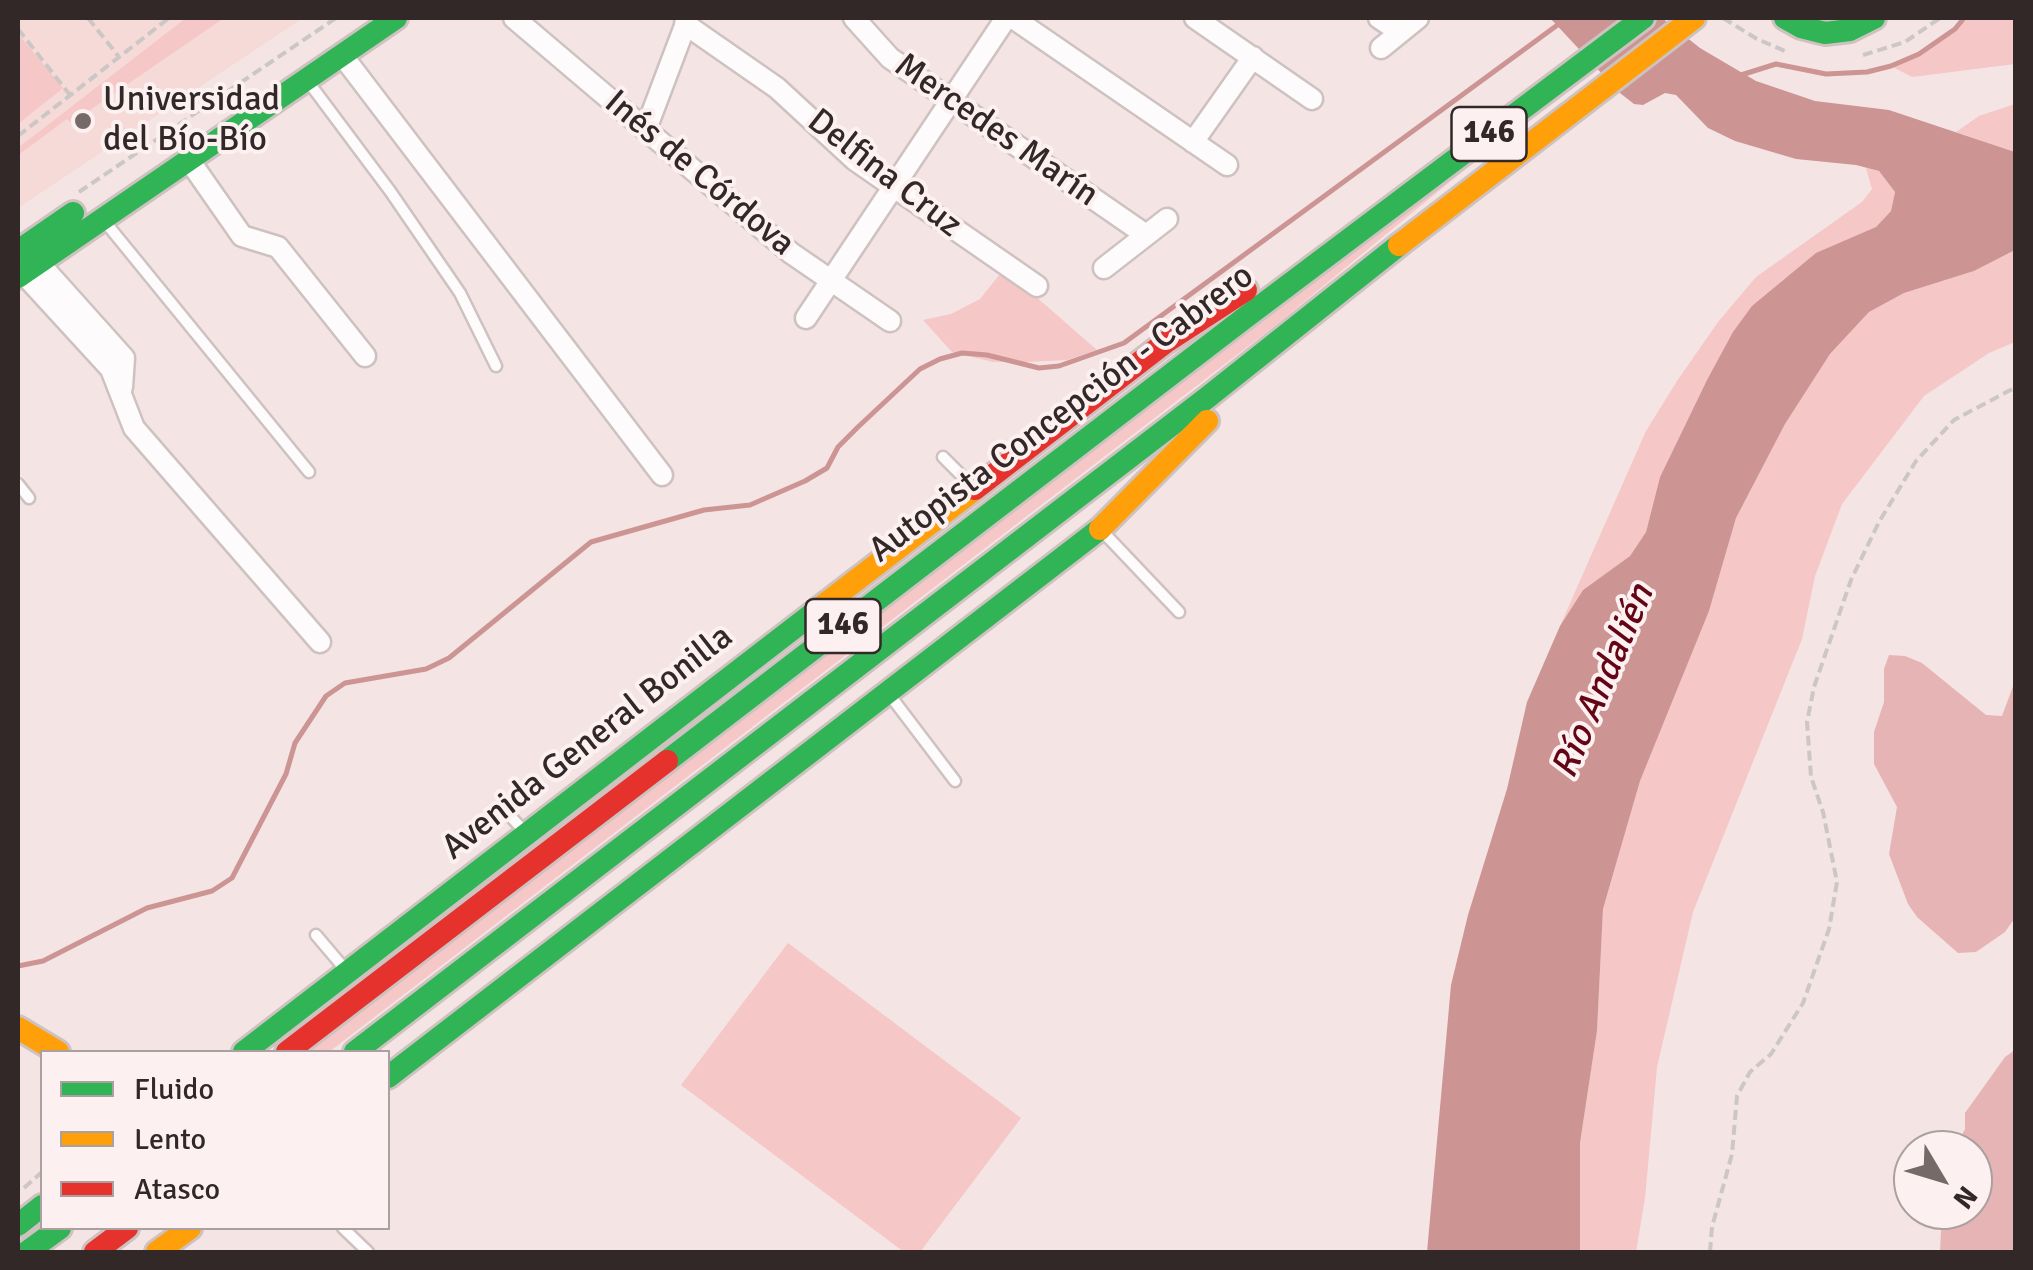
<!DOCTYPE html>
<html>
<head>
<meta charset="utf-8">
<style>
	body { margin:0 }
	#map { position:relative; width:2033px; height:1270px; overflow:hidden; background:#f4e4e4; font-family:Signika,sans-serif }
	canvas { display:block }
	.frame { position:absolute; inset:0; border:20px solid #322827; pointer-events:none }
	.legend { position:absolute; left:40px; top:1050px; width:350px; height:180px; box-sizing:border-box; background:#fcf0f0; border:2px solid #aba0a0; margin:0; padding:12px 18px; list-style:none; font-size:30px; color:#322827 }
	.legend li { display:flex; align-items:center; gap:20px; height:50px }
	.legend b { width:50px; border:2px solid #aba0a0 }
	.north { position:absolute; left:1893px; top:1130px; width:100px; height:100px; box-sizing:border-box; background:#fcf0f0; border:2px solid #aba0a0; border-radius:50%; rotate:128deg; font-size:28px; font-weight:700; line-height:40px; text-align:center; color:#322827 }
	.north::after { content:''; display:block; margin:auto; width:35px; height:45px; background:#766a69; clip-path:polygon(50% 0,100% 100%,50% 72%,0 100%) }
</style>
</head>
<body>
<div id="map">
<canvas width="2033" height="1270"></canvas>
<div class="frame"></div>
<ul class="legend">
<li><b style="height:12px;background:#30b455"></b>Fluido</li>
<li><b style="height:12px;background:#ff9f0a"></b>Lento</li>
<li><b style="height:12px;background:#e5322d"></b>Atasco</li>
</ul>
<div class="north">N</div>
</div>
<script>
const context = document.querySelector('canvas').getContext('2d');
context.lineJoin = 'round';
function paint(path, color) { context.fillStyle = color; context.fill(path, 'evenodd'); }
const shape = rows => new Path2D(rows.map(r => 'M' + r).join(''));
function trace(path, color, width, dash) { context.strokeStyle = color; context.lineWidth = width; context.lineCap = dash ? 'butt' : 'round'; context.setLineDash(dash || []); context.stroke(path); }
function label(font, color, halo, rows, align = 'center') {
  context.font = font + ' Signika,sans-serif'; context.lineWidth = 8; context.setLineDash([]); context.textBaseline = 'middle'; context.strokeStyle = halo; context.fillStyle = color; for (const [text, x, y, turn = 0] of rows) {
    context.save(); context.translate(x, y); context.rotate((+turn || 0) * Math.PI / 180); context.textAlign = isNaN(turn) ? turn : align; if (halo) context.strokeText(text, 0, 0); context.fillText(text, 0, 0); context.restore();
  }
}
paint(shape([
	[18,18,303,18,18,208]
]), '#f5dad8');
paint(shape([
	[186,18,224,18,71,123,67,119,18,155,18,148],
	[1969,18,2015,18,2015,64,1912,77,1891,66,1919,54],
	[18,34,63,88,18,124],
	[2015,104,2015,152,1956,132,1979,116],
	[1508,134,1277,324,329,1052,307,1052],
	[1866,168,1879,171,1895,192,1891,211,1876,227,1860,236,1707,380,1660,477,1646,532,1630,556,1583,590,1560,626,1646,431,1677,381,1718,322,1756,277,1862,202,1872,189],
	[2015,250,2015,342,1989,353,1924,396,1842,504,1815,576,1802,639,1693,912,1657,1067,1645,1198,1636,1252,1580,1252,1580,1143,1597,1031,1603,909,1640,781,1709,611,1736,518,1785,424,1830,354,1869,312,1904,293,1974,271],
	[1004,269,1097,350,1067,360,1026,362,993,362,952,352,923,320,951,314,980,299],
	[788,943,1021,1118,920,1252,904,1252,681,1085]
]), '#f5c7c6');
paint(shape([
	[1889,655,1905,656,1922,663,1986,715,2002,716,2015,681,2015,918,2005,932,1976,952,1958,953,1917,917,1908,904,1889,854,1897,807,1874,764,1874,732,1884,702,1884,669],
	[2015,1050,2015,1252,1940,1252,1942,1210,1973,1210,1973,1150,1954,1150,1965,1129,1965,1113,2005,1057]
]), '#e6b4b4');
paint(shape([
	[1550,18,1662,18,1700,48,1756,81,1815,101,1889,110,2015,152,2015,250,1974,271,1904,293,1869,312,1830,354,1785,424,1736,518,1709,611,1640,781,1603,909,1597,1031,1580,1143,1580,1252,1427,1252,1451,985,1468,915,1507,789,1527,702,1560,626,1583,590,1630,556,1646,532,1660,477,1707,380,1733,332,1752,306,1816,253,1876,227,1891,211,1895,192,1879,171,1856,165,1796,159,1735,141,1708,128,1676,95,1665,93,1643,105,1634,104,1620,93]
]), '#cd9494');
trace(shape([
	[1741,75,1776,64,1826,74,1867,72,1891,66,1919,54,1955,29,1964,18],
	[18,966,43,961,147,908,212,891,232,878,286,774,295,743,326,696,345,683,426,669,449,658,591,542,704,510,750,505,805,481,827,468,838,447,858,427,920,369,940,359,962,353,987,355,1039,368,1059,366,1124,343,1567,18]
]), '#cd9494', 5);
const lane = shape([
	[307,80,390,191,460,293,496,366],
	[106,223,309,472],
	[943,457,971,485],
	[18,484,29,498],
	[1104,533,1179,612],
	[889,694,955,781],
	[502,807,523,830],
	[316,935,344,968],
	[343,1228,368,1252]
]);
const street = shape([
	[514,18,791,253,890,321],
	[854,18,890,58,1146,235],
	[1013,18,1227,165],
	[1195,18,1312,99],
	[1379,18,1400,32],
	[685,24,777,88,855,160,1037,286],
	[1381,48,1418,18],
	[342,55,662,475],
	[646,129,688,18],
	[1193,142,1253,57],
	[189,160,242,236,278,247,365,356],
	[38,262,124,358,122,387],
	[1104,268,1167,219],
	[23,273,111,369,134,428,320,642],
	[806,318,1006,18]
]);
const fast = shape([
	[1785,18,1801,27,1825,33,1850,30,1874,18],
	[18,251,73,213],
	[18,277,396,18],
	[667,761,1242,320,1643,18],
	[244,1052,816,611],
	[355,1052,1208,397,1399,245],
	[388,1077,1100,529],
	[18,1225,42,1206],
	[27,1252,60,1228]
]);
const slow = shape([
	[1399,245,1694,18],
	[1100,529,1207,421],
	[816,611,975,489],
	[18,1028,58,1052],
	[157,1252,190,1228]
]);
const jam = shape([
	[975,489,1166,342,1246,290],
	[287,1052,667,761],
	[95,1252,127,1228]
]);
trace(lane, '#cec2c1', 15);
trace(street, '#cec2c1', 25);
trace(fast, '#cec2c1', 28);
trace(slow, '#cec2c1', 28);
trace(jam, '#cec2c1', 28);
trace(shape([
	[88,18,119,57],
	[1723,18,1757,39,1785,51],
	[18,29,70,95],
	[1863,55,1905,42,1940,18],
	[18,136,169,18],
	[79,192,336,18],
	[24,1188,42,1172],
	[1710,1252,1712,1227,1732,1154,1737,1096,1750,1072,1771,1054,1803,1003,1829,929,1837,882,1823,812,1811,777,1807,722,1814,687,1851,580,1879,522,1916,461,1954,420,2016,387]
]), '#ccc6c5', 4, [10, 5]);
trace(lane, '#fdfbfb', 10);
trace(street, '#fdfbfb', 20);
trace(fast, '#30b455', 22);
trace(slow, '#ff9f0a', 22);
trace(jam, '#e5322d', 22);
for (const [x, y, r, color] of [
	[83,121,10,"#766a69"]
]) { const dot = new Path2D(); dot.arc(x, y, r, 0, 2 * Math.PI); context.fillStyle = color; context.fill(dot); trace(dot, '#fcf0f0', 4); }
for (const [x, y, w] of [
	[1489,134,75],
	[843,626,75]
]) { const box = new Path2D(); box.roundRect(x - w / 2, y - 27, w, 54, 8); context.fillStyle = '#fcf0f0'; context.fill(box); trace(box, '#322827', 2.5); }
label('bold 32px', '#322827', null, [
	["146",1489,134],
	["146",843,626]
]);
label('35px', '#322827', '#fcf0f0', [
	["Universidad",103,101],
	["del Bío-Bío",103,141]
], 'left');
label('35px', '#322827', '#fcf0f0', [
	["Mercedes Marín",996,131,35],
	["Inés de Córdova",699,174,40],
	["Delfina Cruz",884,174,38],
	["Autopista Concepción - Cabrero",1062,414,-37],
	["Avenida General Bonilla",588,743,-38]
]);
label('italic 38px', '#640516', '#fcf0f0', [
	["Río Andalién",1604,682,-67]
]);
</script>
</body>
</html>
